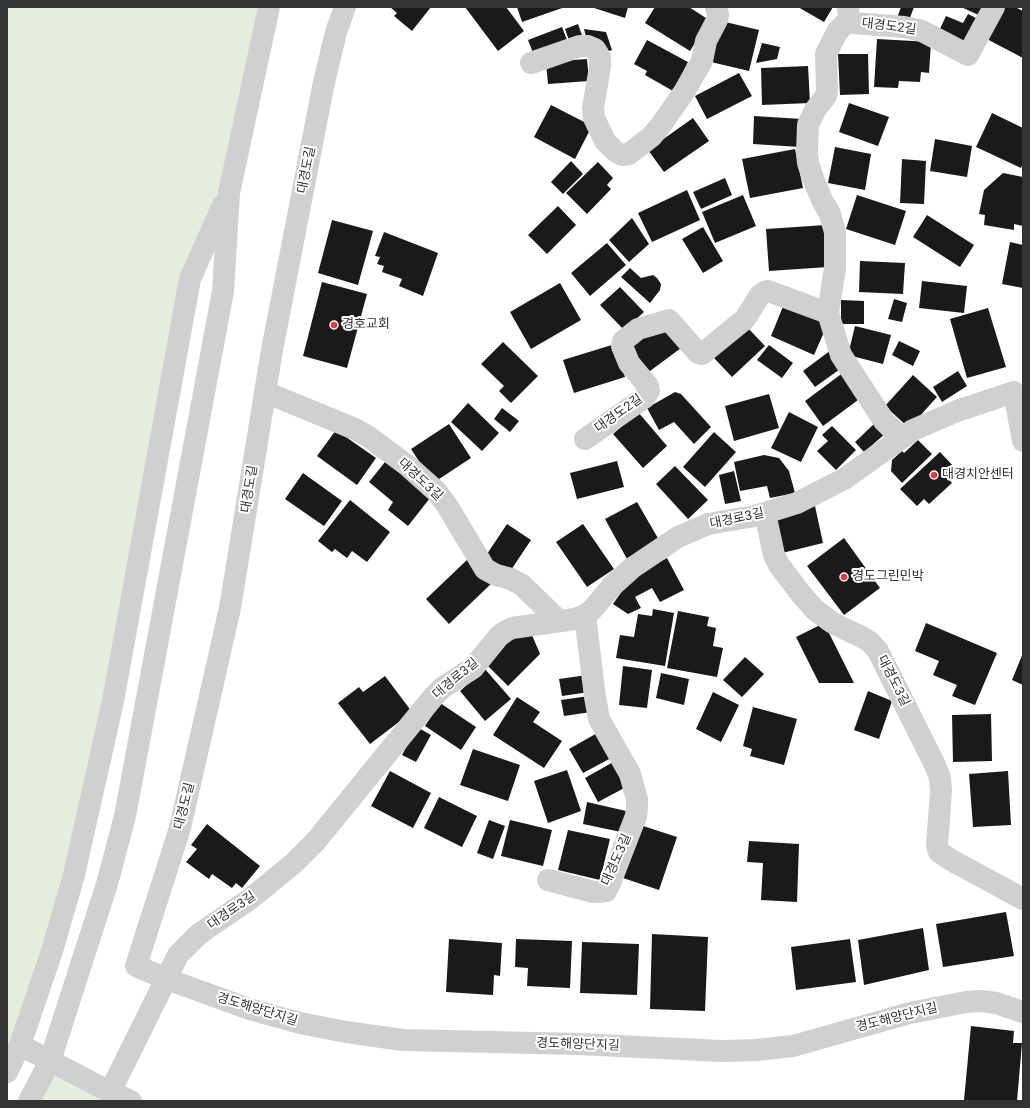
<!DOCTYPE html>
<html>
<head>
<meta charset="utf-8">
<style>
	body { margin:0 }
	#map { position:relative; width:1030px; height:1108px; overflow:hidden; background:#fff; font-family:Roboto,sans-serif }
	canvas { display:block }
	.frame { position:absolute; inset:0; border:8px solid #333; pointer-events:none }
</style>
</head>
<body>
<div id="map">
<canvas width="1030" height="1108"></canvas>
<div class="frame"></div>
</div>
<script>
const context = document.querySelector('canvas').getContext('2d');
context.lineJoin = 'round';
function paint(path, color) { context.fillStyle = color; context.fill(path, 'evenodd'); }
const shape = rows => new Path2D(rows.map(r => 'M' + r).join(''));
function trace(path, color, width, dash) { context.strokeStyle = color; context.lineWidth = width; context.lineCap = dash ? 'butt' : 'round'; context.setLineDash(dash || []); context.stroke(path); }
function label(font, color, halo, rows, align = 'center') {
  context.font = font + ' Roboto,"Noto Sans KR",sans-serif'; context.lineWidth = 4; context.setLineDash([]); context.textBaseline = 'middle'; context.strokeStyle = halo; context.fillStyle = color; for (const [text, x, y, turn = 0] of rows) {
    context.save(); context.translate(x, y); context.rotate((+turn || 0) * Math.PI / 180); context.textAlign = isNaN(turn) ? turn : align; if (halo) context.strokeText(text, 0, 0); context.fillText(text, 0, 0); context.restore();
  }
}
paint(shape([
	[7,7,269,7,229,193,190,279,113,701,7,1072],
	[50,1061,131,1101,29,1101]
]), '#e6ecdf');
paint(shape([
	[390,7,431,7,412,31,394,16,397,13],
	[465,7,506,7,524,31,498,51],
	[517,7,565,7,522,22],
	[591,7,628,7,625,18],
	[655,7,689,7,709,20,690,51,645,23],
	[798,7,833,7,824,22],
	[901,7,914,7,908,23,897,18],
	[961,7,988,7,983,17],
	[998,7,1015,7,1023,11,1023,58,983,37],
	[968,14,980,20,967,47,938,33,946,16,963,23],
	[721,21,759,30,749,71,711,62],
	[578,24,584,41,571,46,565,29],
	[562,27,569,45,535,58,528,40],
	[584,29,606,32,612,50,601,54,587,41],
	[877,39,931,42,929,73,921,72,920,82,899,81,898,88,874,87],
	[647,40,688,62,673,91,645,75,647,71,634,64],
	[762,43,780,47,777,59,756,63],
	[838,54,868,54,869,94,840,95],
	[587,59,589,81,548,84,546,62],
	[808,66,810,103,762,105,761,68],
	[739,73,752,96,707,119,695,96],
	[849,103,889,117,878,146,839,132],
	[551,105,592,126,575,159,534,137],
	[992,113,1023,128,1023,163,1021,168,976,147],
	[754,116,802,119,800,147,753,144],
	[693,118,709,141,664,172,648,150],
	[935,139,972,146,967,177,930,171],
	[835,147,871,154,865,190,828,183],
	[795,149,803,188,750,198,742,159],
	[902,159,926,161,924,204,900,203],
	[571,161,583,174,563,194,551,182],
	[598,162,613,178,607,185,611,189,587,214,566,193],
	[1003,173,1023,177,1023,226,1014,224,1014,230,984,225,985,215,979,214,984,190],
	[725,178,732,195,701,209,693,192],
	[687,190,700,220,652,242,638,213],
	[743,195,756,226,715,243,702,212],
	[857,195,906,211,895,245,846,229],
	[558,206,576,225,547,254,528,235],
	[927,215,974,245,960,267,913,237],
	[632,218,649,244,629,262,609,240],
	[332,220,373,231,358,285,318,273],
	[825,225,828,267,769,271,766,229],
	[703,227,723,261,703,273,682,239],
	[384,232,438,253,423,296,399,286,402,279,382,272,384,266,377,264,380,257,375,256],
	[1010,242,1023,245,1023,288,1002,284],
	[607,243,626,265,590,296,571,273],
	[860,261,905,263,903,294,859,292],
	[630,268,641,278,653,275,657,278,661,284,660,290,650,303,621,277],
	[922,281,967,286,964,313,919,308],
	[322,282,367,294,347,368,303,356],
	[560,283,581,320,531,349,510,312],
	[620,287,644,312,624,330,600,305],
	[894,299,907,303,902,322,888,319],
	[841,300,864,301,864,324,841,324],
	[784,304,828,323,814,355,771,336],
	[988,308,1006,367,967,378,950,319],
	[855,326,891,335,883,364,848,355],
	[664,327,681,348,646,374,629,344],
	[747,327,765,346,732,377,714,358],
	[899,341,920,351,913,366,892,355],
	[503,342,538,376,511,403,499,391,504,386,481,364],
	[615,344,625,377,574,393,563,360],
	[769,345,793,363,782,378,757,360],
	[831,350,843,367,815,387,803,371],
	[958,371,967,386,942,402,933,387],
	[844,372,862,397,823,426,805,401],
	[913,375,937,397,909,428,885,406],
	[675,392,681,394,711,427,694,444,674,422,659,430,647,408],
	[769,394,779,428,734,441,725,406],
	[468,403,499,433,482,451,451,422],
	[502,408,519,421,510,432,494,419],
	[638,412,667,446,643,468,613,434],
	[789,412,818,427,801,462,771,448],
	[875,423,885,434,864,452,855,442],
	[449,424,471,458,433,483,411,449],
	[832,426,856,450,836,470,817,451,828,441,822,435],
	[336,430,376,458,357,485,317,456],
	[714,432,736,452,705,487,683,467],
	[918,440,932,454,902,483,891,471,892,460,902,451,904,453],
	[940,452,958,471,949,479,952,483,929,504,924,499,917,506,900,489],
	[764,455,779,458,789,471,795,493,770,498,767,486,740,491,734,462],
	[389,457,434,493,408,526,388,510,393,502,369,482],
	[617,461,624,487,577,499,570,473],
	[675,466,708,500,688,519,656,484],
	[734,471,741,501,725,504,719,475],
	[303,473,342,501,324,526,285,499],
	[350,500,390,532,367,562,352,551,347,558,335,549,332,552,318,541],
	[637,502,659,540,627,559,605,519],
	[815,506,823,543,782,553,773,516],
	[507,524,531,540,507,576,483,560],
	[583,524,614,569,587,587,556,542],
	[844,538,880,588,844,615,807,566],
	[469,558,493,582,449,624,426,599],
	[667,558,684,590,660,602,652,588,635,597,641,608,628,614,613,604,632,577],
	[653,609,674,613,665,666,616,658,620,635,634,637,638,614,652,616],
	[678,611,709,617,707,626,716,628,713,646,723,648,717,677,667,668],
	[824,623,854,683,819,683,796,637],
	[926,623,997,653,975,705,952,696,957,685,933,675,939,661,915,651],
	[532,635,540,654,508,686,486,664,514,636],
	[1023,653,1023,685,1012,680],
	[745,657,764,674,742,697,723,680],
	[623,666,652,670,647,708,619,705],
	[485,669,511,699,485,721,460,691],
	[661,673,689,679,684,705,656,698],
	[587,675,589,692,562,696,559,679],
	[385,676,412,712,370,744,338,703,359,687,363,692],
	[868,691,892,701,879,739,854,730],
	[713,692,739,705,721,742,696,729],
	[589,696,591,712,564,716,561,700],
	[517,697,540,712,533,722,562,741,544,768,493,735],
	[440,703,476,727,461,750,425,726],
	[753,707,797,719,784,765,750,756,752,749,743,746],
	[991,714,992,761,953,762,952,715],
	[417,727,431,735,416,762,402,755],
	[599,732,613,757,583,773,569,749],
	[473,749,520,765,508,801,460,785],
	[615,761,628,786,598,802,585,778],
	[567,770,581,811,548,823,534,781],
	[390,771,431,793,413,828,371,806],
	[1008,771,1011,825,973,827,969,774],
	[439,797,477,816,462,847,424,828],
	[587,802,626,811,621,832,583,824],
	[489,820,505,826,493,859,477,853],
	[510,820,552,830,543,866,501,856],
	[207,824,260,866,242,888,236,883,232,888,212,874,209,879,186,862,197,849,191,845],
	[637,824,677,837,659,890,620,877],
	[568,830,610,839,600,880,558,870],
	[749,841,799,844,797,902,761,900,763,863,747,862],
	[1006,912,1014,956,943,967,936,924],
	[923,928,929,970,864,985,858,940],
	[652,934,708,937,705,1011,650,1009],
	[449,939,502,943,500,976,494,975,493,995,446,992],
	[516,939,572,941,570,988,527,986,528,968,515,967],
	[850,939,856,982,796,990,791,947],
	[582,942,639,944,637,995,580,993],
	[971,1026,1014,1031,1013,1043,1022,1043,1017,1101,979,1101,964,1100]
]), '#1a1a1a');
trace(shape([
	[345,7,336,32,323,87,272,350,230,608,180,828,136,966,167,979,249,1009,300,1023,346,1032,403,1040,578,1044,722,1051,757,1050,793,1046,910,1013,966,1002,981,1001,996,1003,1023,1012],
	[848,7,849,19,853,23,904,27,922,31,968,55,994,7],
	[849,19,837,32,826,54,827,90,826,96,815,110,808,125,807,152,808,163,814,181,822,200,830,214,835,232,835,268,828,313,841,355,884,421,901,438],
	[531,63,580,46,588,46,595,49,600,57,600,67,593,108,594,118,605,141,615,151,622,155,629,154,652,136,661,125,684,92,702,61,706,41,717,20,718,15,716,7],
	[265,392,355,429,369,437,408,466,437,492,448,507,485,569,496,575,511,579,522,585,559,621],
	[1014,392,1023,441],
	[585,439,644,398,649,391,648,386,629,363,622,346,623,341,638,329,669,320,698,353,702,354,745,319,760,295,764,292,768,291,828,313],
	[765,513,774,555,779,565,801,594,815,610,833,623,849,631,862,637,870,642,878,651,935,765,940,778,941,791,937,846,939,852,951,860,1023,899],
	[548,880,593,892,600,892,606,891,610,883,636,816,637,807,637,799,630,774,599,719,595,697,585,615],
	[20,1045,110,1092,131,1101],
	[7,1072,20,1045,52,951,74,875,113,701,190,279,223,205],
	[110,1092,178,955,199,934,250,899,294,863,315,842,434,696,442,688,473,668,499,636,506,631,512,628,575,619,585,615,592,610,612,586,632,568,678,537,708,524,755,516,797,503,844,479,913,430,957,411,1014,392],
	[29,1101,50,1061,107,884,125,816,223,291,229,193,269,7]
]), '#d0d0d0', 22);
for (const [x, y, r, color] of [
	[334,325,4,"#e63946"],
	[934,475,4,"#e63946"],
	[844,577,4,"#e63946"]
]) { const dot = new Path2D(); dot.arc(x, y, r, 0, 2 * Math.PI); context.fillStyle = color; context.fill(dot); trace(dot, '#fff', 1.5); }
label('13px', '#333', '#fff', [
	["대경도2길",889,27,7],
	["대경도길",307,170,-79],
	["대경도2길",619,414,-36],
	["대경도3길",420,480,43],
	["대경도길",250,489,-81],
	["대경로3길",737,519,-12],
	["대경로3길",456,679,-40],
	["대경도3길",893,681,63],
	["대경도길",185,806,-76],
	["대경도3길",617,860,-66],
	["대경로3길",232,911,-35],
	["경도해양단지길",257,1010,17],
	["경도해양단지길",897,1018,-14],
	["경도해양단지길",578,1045,2]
]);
label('13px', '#333', '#fff', [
	["경호교회",342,325],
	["대경치안센터",942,475],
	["경도그린민박",852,577]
], 'left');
</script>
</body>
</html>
